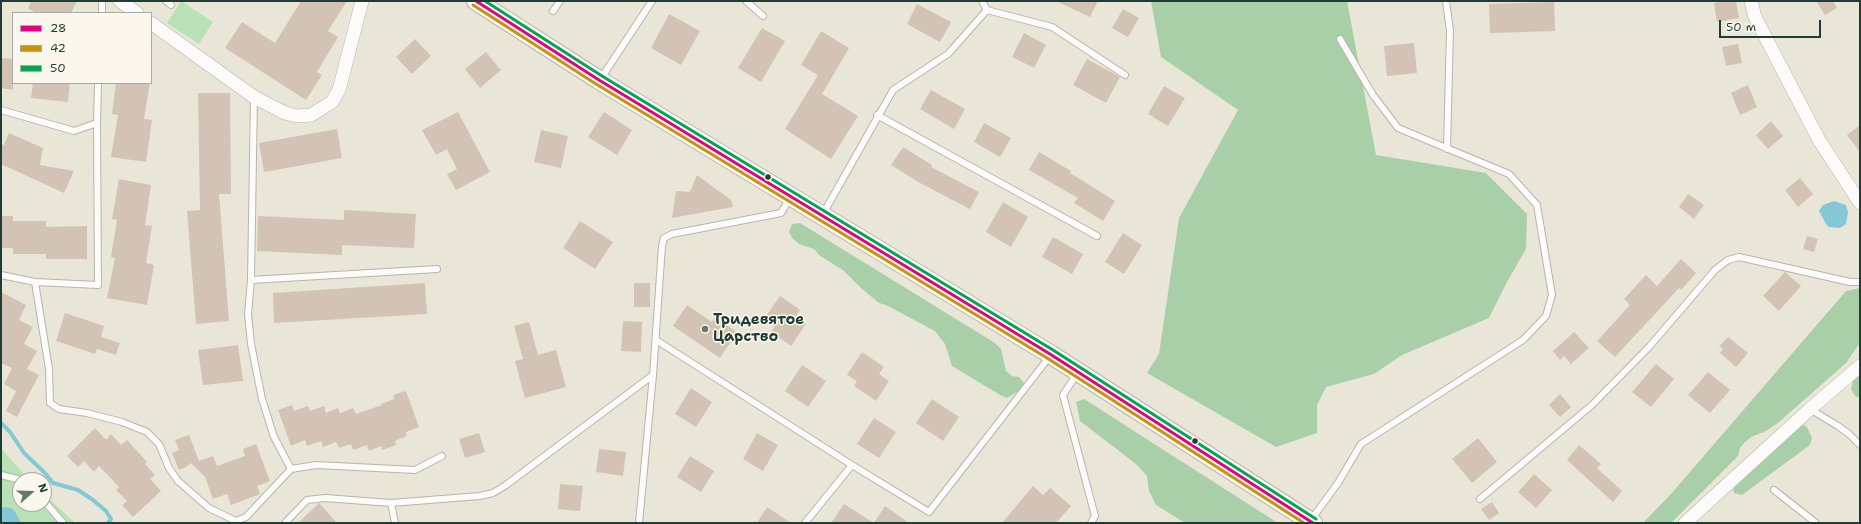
<!DOCTYPE html>
<html>
<head>
<meta charset="utf-8">
<style>
	body { margin:0 }
	#map { position:relative; width:1861px; height:524px; overflow:hidden; background:#e9e6d8; font-family:"Shantell Sans",sans-serif }
	canvas { display:block }
	.frame { position:absolute; inset:0; border:2px solid #1f3d34; pointer-events:none }
	.legend { position:absolute; left:12px; top:12px; width:140px; height:72px; box-sizing:border-box; background:#fbf7ec; border:1px solid #a3ada2; margin:0; padding:5px 7px; list-style:none; font-size:12px; color:#1f3d34 }
	.legend li { display:flex; align-items:center; gap:8px; height:20px }
	.legend b { width:20px; border:1px solid #a3ada2 }
	.north { position:absolute; left:12px; top:472px; width:40px; height:40px; box-sizing:border-box; background:#fbf7ec; border:1px solid #a3ada2; border-radius:50%; rotate:70deg; font-size:11px; font-weight:700; line-height:16px; text-align:center; color:#1f3d34 }
	.north::after { content:''; display:block; margin:auto; width:14px; height:18px; background:#66786d; clip-path:polygon(50% 0,100% 100%,50% 72%,0 100%) }
	.scale { position:absolute; left:1719px; top:20px; width:102px; height:18px; box-sizing:border-box; border:2px solid #1f3d34; border-top:0; padding-left:5px; font-size:12px; line-height:14px; white-space:nowrap; color:#1f3d34; -webkit-text-stroke:3px #fbf7ec; paint-order:stroke }
</style>
</head>
<body>
<div id="map">
<canvas width="1861" height="524"></canvas>
<div class="frame"></div>
<ul class="legend">
<li><b style="height:5px;background:#e5007d"></b>28</li>
<li><b style="height:5px;background:#cc910a"></b>42</li>
<li><b style="height:5px;background:#00a651"></b>50</li>
</ul>
<div class="north">N</div>
<div class="scale">50 m</div>
</div>
<script>
const context = document.querySelector('canvas').getContext('2d');
context.lineJoin = 'round';
function paint(path, color) { context.fillStyle = color; context.fill(path, 'evenodd'); }
const shape = rows => new Path2D(rows.map(r => 'M' + r).join(''));
function trace(path, color, width, dash) { context.strokeStyle = color; context.lineWidth = width; context.lineCap = dash ? 'butt' : 'round'; context.setLineDash(dash || []); context.stroke(path); }
function label(font, color, halo, rows, align = 'center') {
  context.font = font + ' "Shantell Sans",sans-serif'; context.lineWidth = 3; context.setLineDash([]); context.textBaseline = 'middle'; context.strokeStyle = halo; context.fillStyle = color; for (const [text, x, y, turn = 0] of rows) {
    context.save(); context.translate(x, y); context.rotate((+turn || 0) * Math.PI / 180); context.textAlign = isNaN(turn) ? turn : align; if (halo) context.strokeText(text, 0, 0); context.fillText(text, 0, 0); context.restore();
  }
}
paint(shape([
	[181,1,213,22,199,44,167,23],
	[1,448,29,480,20,480,20,504,44,504,44,494,75,523,1,523]
]), '#b9e1b6');
paint(shape([
	[1151,1,1347,1,1376,155,1486,173,1527,214,1526,249,1507,282,1489,318,1402,355,1374,374,1326,387,1317,405,1317,433,1276,447,1147,373,1159,354,1179,218,1238,110,1161,57],
	[800,223,995,343,1001,349,1006,371,1012,376,1019,377,1024,383,1020,390,1007,398,1000,395,952,366,945,344,935,331,886,305,879,303,861,288,844,271,819,255,814,249,799,244,793,239,789,232,792,224],
	[1860,288,1860,343,1846,363,1779,422,1766,431,1751,437,1745,442,1740,448,1738,456,1671,523,1643,523,1671,494,1846,291],
	[1860,375,1860,398,1855,396,1851,389,1853,381],
	[1084,399,1278,523,1185,523,1156,505,1149,491,1147,476,1136,464,1080,421,1076,402],
	[1803,425,1807,427,1812,438,1810,445,1742,495,1734,493,1733,490,1736,484,1800,426]
]), '#a9cfa9');
paint(shape([
	[1834,201,1846,205,1848,212,1846,224,1840,228,1829,227,1826,224,1819,211,1823,205],
	[7,507,14,510,21,523,1,523,1,508]
]), '#84c8d7');
trace(shape([
	[1,423,10,432,24,453,45,473,53,483,78,490,93,500,106,511,111,519,108,523]
]), '#84c8d7', 4);
paint(shape([
	[31,1,77,1,71,13,37,13,28,9],
	[301,1,347,1,328,31,338,37,317,72,322,75,306,100,225,48,242,22,275,43],
	[1056,1,1098,1,1090,17],
	[1727,1,1736,1,1739,18,1717,22,1714,3],
	[1816,1,1833,1,1837,8,1825,15],
	[1554,2,1555,31,1490,33,1489,4],
	[917,4,951,22,940,42,907,24],
	[1123,9,1139,18,1128,37,1112,28],
	[669,14,700,31,681,65,651,48],
	[762,28,785,41,761,82,738,68],
	[821,31,849,48,822,94,858,116,831,159,785,129,818,75,801,65],
	[1024,33,1046,45,1034,68,1012,57],
	[415,39,431,56,412,74,396,57],
	[1414,43,1417,73,1387,76,1384,46],
	[1738,44,1742,63,1726,66,1722,47],
	[486,52,501,70,480,88,465,69],
	[1,58,13,59,13,90,1,88],
	[1087,59,1120,77,1106,103,1073,85],
	[33,83,70,83,68,102,31,98],
	[116,83,150,83,144,119,152,120,146,162,111,157,118,115,112,114],
	[1748,85,1757,107,1740,115,1731,93],
	[1164,86,1185,98,1168,126,1148,114],
	[931,90,965,109,954,129,920,109],
	[198,93,230,93,231,194,219,194,229,321,196,324,187,211,200,210],
	[458,112,490,172,456,190,447,174,457,169,447,149,436,155,422,130],
	[604,112,632,130,617,155,588,137],
	[1771,121,1783,136,1768,149,1756,135],
	[984,123,1011,138,1000,157,974,142],
	[1860,125,1860,152,1847,135],
	[337,129,342,158,264,172,259,143],
	[541,130,568,136,561,168,534,162],
	[9,133,43,148,40,165,74,171,64,193,1,164,1,144,4,145],
	[903,147,932,165,931,167,979,192,970,209,920,183,891,165],
	[1039,152,1071,171,1070,173,1115,201,1103,221,1074,203,1078,198,1029,170],
	[697,175,731,200,733,207,672,218,676,191,690,192],
	[1800,178,1813,194,1798,207,1785,190],
	[119,179,151,185,145,225,152,226,146,263,154,265,147,305,107,298,115,258,111,257,117,220,112,219],
	[1688,194,1704,205,1694,219,1679,207],
	[1003,202,1028,217,1011,247,986,232],
	[344,210,416,214,414,248,342,245,342,255,257,251,258,216,344,220],
	[1,216,13,216,13,221,46,221,46,227,87,226,87,259,46,259,46,254,13,254,13,248,1,248],
	[580,221,613,242,595,269,563,248],
	[1123,233,1142,245,1124,274,1105,262],
	[1807,236,1818,239,1814,252,1803,249],
	[1053,237,1083,254,1072,274,1042,257],
	[1681,259,1696,273,1681,290,1679,288,1615,357,1597,341,1630,305,1624,299,1646,275,1657,286],
	[1785,272,1801,286,1779,311,1763,296],
	[425,283,427,314,274,323,273,293],
	[634,283,650,283,650,307,634,307],
	[1,292,26,305,19,320,33,327,24,344,37,351,27,369,39,375,17,417,6,411,16,391,4,384,12,368,1,363],
	[780,296,800,310,796,317,806,324,791,346,771,332,775,326,764,319],
	[687,305,712,322,715,317,737,332,720,358,673,326],
	[65,313,104,326,101,337,120,343,116,355,97,349,95,354,56,341],
	[623,321,642,322,641,352,621,351],
	[529,322,538,355,556,350,566,387,525,398,515,361,523,359,514,326],
	[1574,332,1589,348,1571,364,1564,356,1560,360,1553,351],
	[1728,337,1748,353,1736,367,1720,353,1723,349,1719,346],
	[238,345,243,381,203,385,198,350],
	[862,352,884,367,879,374,889,381,876,401,854,386,857,381,847,375],
	[1656,364,1674,379,1651,407,1632,392],
	[802,365,826,381,808,407,785,391],
	[1708,372,1730,390,1710,413,1688,395],
	[691,388,712,402,696,427,675,414],
	[406,391,419,427,406,432,407,436,395,441,396,445,382,450,381,446,369,451,367,445,353,450,351,444,339,448,336,442,323,447,321,441,307,446,305,440,291,446,278,410,292,405,294,411,308,406,310,411,324,406,326,413,338,408,340,413,353,408,356,414,382,405,381,404,394,399,393,395],
	[1560,394,1571,407,1560,417,1549,405],
	[932,399,959,417,943,441,916,423],
	[874,418,896,432,879,458,857,444],
	[95,428,106,440,111,434,121,445,127,440,147,462,145,464,155,475,150,479,161,491,133,517,122,505,127,501,116,490,119,487,99,466,94,472,84,461,78,467,67,456],
	[479,433,485,452,465,458,459,439],
	[757,433,778,445,763,471,743,459],
	[189,435,199,461,213,456,217,466,245,456,243,449,256,444,270,481,257,486,260,494,231,505,227,494,213,499,205,477,191,463,186,467,179,470,172,453,179,450,175,440],
	[1478,438,1497,462,1472,483,1452,459],
	[1579,445,1601,464,1597,468,1622,491,1613,502,1567,460],
	[599,449,626,452,623,476,596,472],
	[690,456,714,471,701,492,677,477],
	[1534,474,1552,490,1536,508,1518,492],
	[560,484,583,486,580,511,558,509],
	[1033,486,1043,495,1050,488,1071,506,1056,523,1002,523],
	[1492,502,1499,513,1489,520,1481,509],
	[319,503,337,523,298,523],
	[844,504,874,523,885,506,909,523,831,523],
	[767,507,791,523,757,523]
]), '#d2c3b5');
const service = shape([
	[166,1,171,5],
	[746,1,763,16],
	[982,1,987,10],
	[1446,1,1450,31,1447,149],
	[553,11,560,1],
	[102,13,102,1],
	[600,80,652,1],
	[254,97,251,280,437,269],
	[1,110,74,131,97,123],
	[877,115,1097,236],
	[823,214,893,90,948,54,987,10,1052,27,1125,75],
	[1,275,35,282,98,285,97,123,98,83],
	[251,280,248,314,251,344,262,399,274,437,291,469],
	[35,282,49,369,50,403,59,409,87,413,122,422,147,432,159,444,169,468,178,481,209,508,236,521,246,517,291,469,316,465,415,470,442,456],
	[656,340,852,465,929,512,1050,356],
	[1077,374,1063,395,1095,516,1091,523],
	[1810,409,1838,426,1849,434,1860,445],
	[1,475,21,480],
	[1774,490,1816,523],
	[1480,499,1592,405,1649,347,1715,270,1728,260,1739,257,1850,282,1860,282],
	[44,501,63,523],
	[391,503,395,523],
	[1311,520,1338,483,1361,444,1523,340,1546,316,1552,295,1537,205,1509,174,1398,128,1373,95,1340,39],
	[285,523,307,500,325,498,391,503,480,496,493,493,506,485,653,375],
	[639,523,653,375,662,246,664,238,672,234,781,213,790,198],
	[805,523,852,465]
]);
const minor = shape([
	[120,1,137,13],
	[1751,1,1755,17,1819,140,1860,203],
	[151,23,254,97,285,113,297,116,311,115,332,102,339,90,362,1],
	[1685,523,1810,409,1860,366]
]);
const secondary = shape([
	[476,1,599,80,1050,354,1313,523]
]);
trace(service, '#b5b6ac', 8);
trace(minor, '#b5b6ac', 14);
trace(secondary, '#b5b6ac', 20);
trace(service, '#fcfbf9', 6);
trace(minor, '#fcfbf9', 13);
trace(secondary, '#fcfbf9', 18);
trace(shape([
	[476,1,599,80,1050,354,1313,523]
]), '#e5007d', 3);
trace(shape([
	[473,5,596,84,1047,358,1304,523]
]), '#cc910a', 3);
trace(shape([
	[485,1,602,76,1053,350,1316,519]
]), '#00a651', 3);
for (const [x, y, r, color] of [
	[768,177,3.5,"#1f3d34"],
	[705,329,4,"#66786d"],
	[1195,441,3.5,"#1f3d34"]
]) { const dot = new Path2D(); dot.arc(x, y, r, 0, 2 * Math.PI); context.fillStyle = color; context.fill(dot); trace(dot, '#fbf7ec', 1.5); }
label('bold 15px', '#1f3d34', '#fbf7ec', [
	["Тридевятое",713,320],
	["Царство",713,337]
], 'left');
</script>
</body>
</html>
